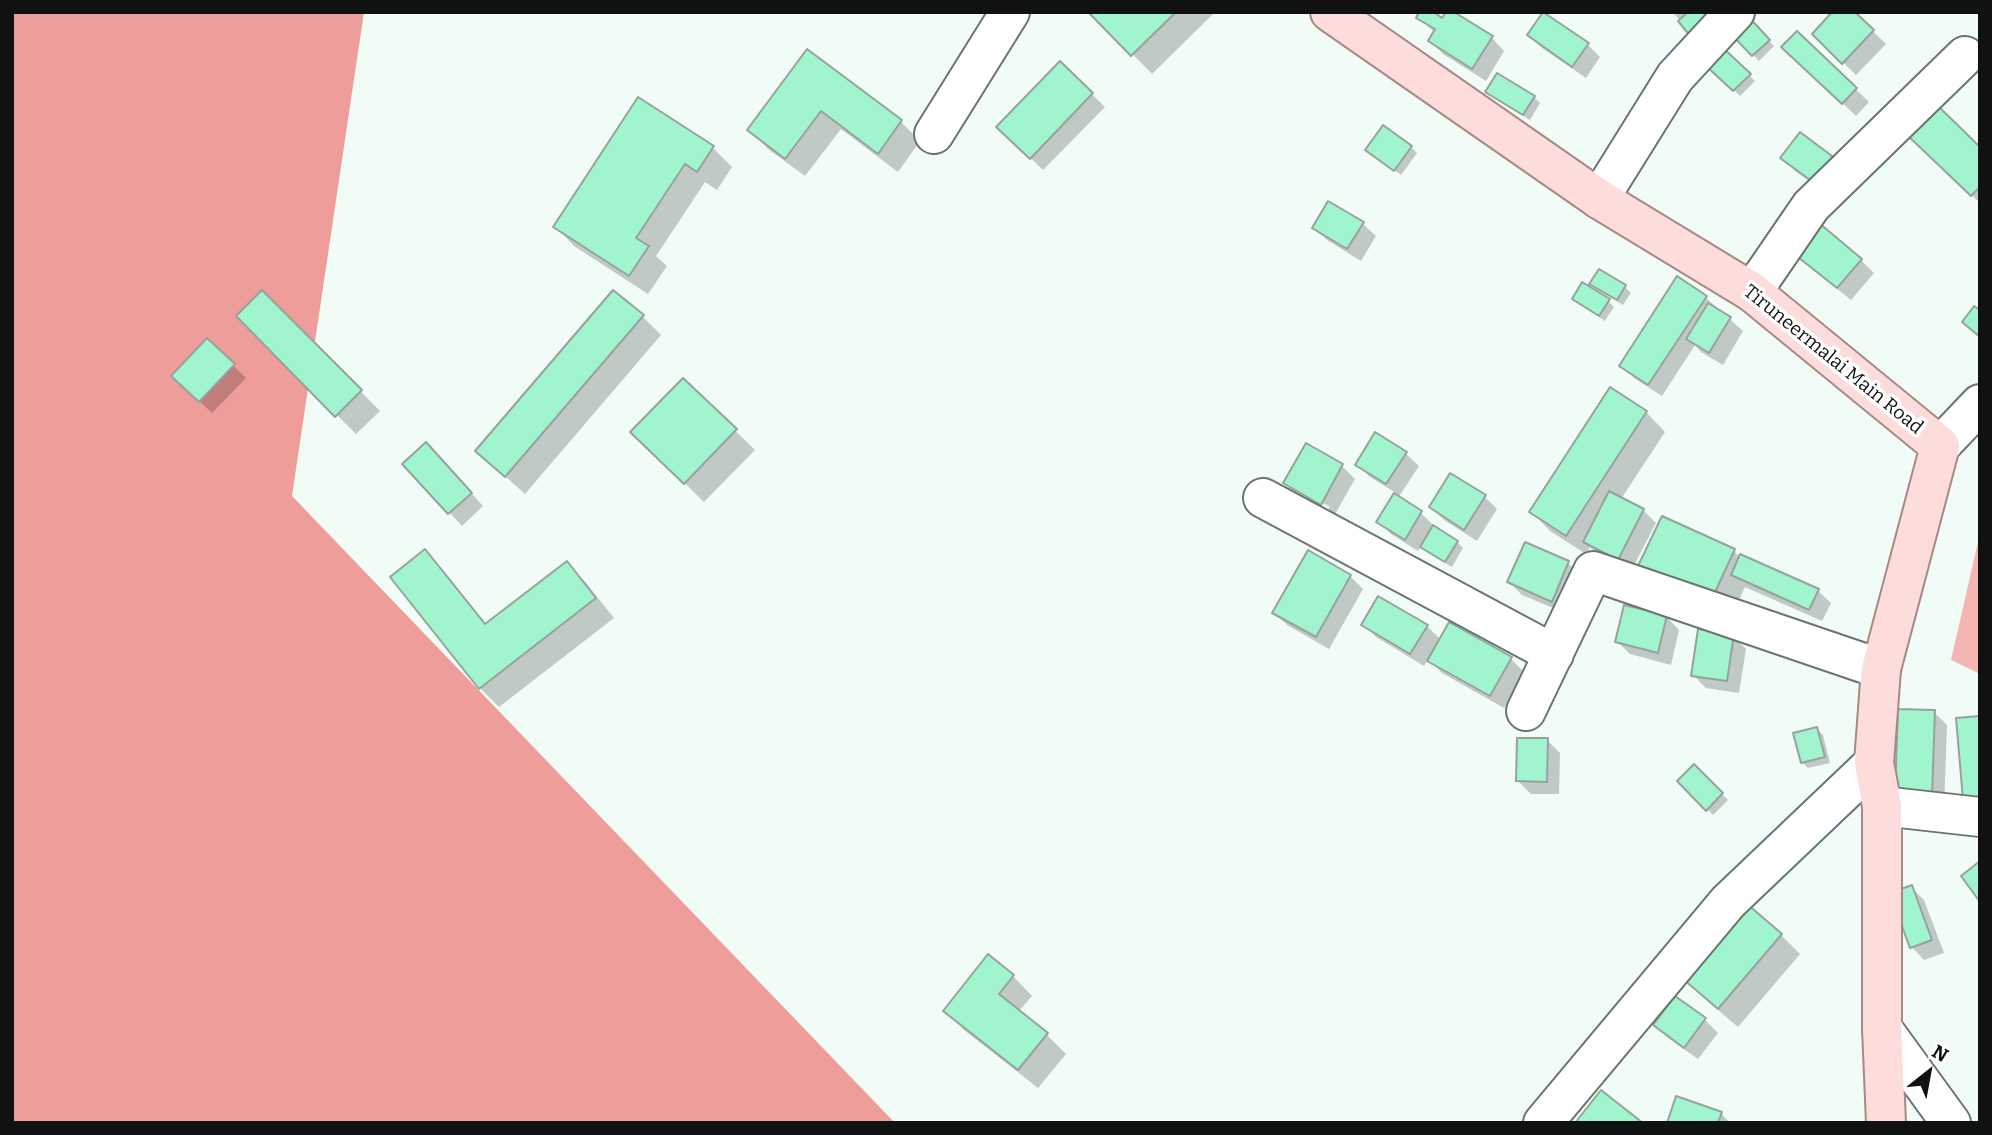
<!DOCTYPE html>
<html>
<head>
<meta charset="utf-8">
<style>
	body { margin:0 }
	#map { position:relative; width:1992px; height:1135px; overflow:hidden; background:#f1fcf6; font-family:Bitter,serif }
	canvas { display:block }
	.frame { position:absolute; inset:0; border:14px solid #0f1210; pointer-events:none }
	.north { position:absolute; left:1894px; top:1037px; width:70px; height:70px; -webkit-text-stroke:5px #fff; paint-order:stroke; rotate:31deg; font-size:19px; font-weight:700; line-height:28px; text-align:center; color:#0f1210 }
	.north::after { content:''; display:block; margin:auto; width:24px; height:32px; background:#0f1210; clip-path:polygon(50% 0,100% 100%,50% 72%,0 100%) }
</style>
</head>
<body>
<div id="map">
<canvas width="1992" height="1135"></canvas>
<div class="frame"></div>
<div class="north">N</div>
</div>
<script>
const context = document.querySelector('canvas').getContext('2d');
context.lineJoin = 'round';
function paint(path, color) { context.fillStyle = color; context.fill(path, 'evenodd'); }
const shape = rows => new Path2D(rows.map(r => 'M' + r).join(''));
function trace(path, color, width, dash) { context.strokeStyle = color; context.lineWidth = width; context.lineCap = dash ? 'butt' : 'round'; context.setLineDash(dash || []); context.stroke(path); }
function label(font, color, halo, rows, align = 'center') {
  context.font = font + ' Bitter,serif'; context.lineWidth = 7; context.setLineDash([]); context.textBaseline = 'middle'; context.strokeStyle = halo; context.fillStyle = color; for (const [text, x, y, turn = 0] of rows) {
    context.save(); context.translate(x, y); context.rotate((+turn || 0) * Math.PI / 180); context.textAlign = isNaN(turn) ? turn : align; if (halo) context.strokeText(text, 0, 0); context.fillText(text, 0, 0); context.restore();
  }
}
paint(shape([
	[1980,533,1980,674,1951,660]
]), '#f3b6b3');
paint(shape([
	[12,12,364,12,292,496,895,1123,12,1123]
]), '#ef9d9a');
paint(shape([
	[1091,12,1213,12,1214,13,1152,74],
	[1672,12,1711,12,1681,21],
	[1853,12,1886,44,1856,75,1814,34],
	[1418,17,1443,20,1492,38,1504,51,1486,81,1443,54,1430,41,1435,33],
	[1747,18,1774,46,1759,61,1732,32],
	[1797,33,1869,102,1856,116,1797,60],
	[1529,35,1588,45,1600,57,1586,78,1542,48],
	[1721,48,1755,81,1740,96,1707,64],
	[808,52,901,122,920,141,898,172,841,129,805,176,768,149,749,129],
	[1060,63,1105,107,1043,170,999,127],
	[1488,92,1534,97,1540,103,1530,120,1494,98],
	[1908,133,1980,149,1980,203],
	[1800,134,1830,196,1795,171,1782,158],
	[1411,147,1417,153,1401,175,1374,156],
	[713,148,732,167,717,190,705,182,656,256,667,266,648,294,574,246,555,226],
	[1363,224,1376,236,1361,261,1327,240,1314,228],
	[1861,260,1874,273,1851,300,1809,266],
	[1592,284,1625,287,1631,293,1623,305,1598,290],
	[262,292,380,411,356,434,238,316],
	[1705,297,1743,331,1723,365,1701,352,1695,345,1662,396,1634,378,1621,365],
	[1574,298,1608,301,1614,307,1605,321,1580,304],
	[642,316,661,335,525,494,477,451],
	[207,340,246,378,212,413,173,376],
	[683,380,755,450,704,502,633,432],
	[1646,412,1665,432,1621,499,1643,510,1656,523,1631,571,1598,555,1590,547,1586,554,1550,531,1531,511],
	[1306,445,1342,466,1355,479,1334,516,1298,496,1285,483],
	[1298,489,1330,507,1328,510,1298,494],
	[1406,454,1419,466,1398,498,1421,513,1434,526,1433,528,1457,542,1463,548,1452,567,1428,553,1421,546,1418,551,1391,534,1378,521,1396,493,1370,477,1357,464],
	[439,457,483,506,462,526,405,464],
	[1484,496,1497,509,1477,541,1444,520,1431,507],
	[1525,544,1568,563,1581,576,1565,613,1522,595,1509,582],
	[425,551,444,571,487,625,566,563,586,583,614,618,499,707,480,688,393,577],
	[1734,551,1740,558,1818,591,1831,603,1822,621,1745,587,1729,621,1658,587],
	[1350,576,1363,589,1329,649,1287,625,1274,612],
	[1625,607,1667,617,1679,630,1671,665,1630,654,1617,641],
	[1364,625,1427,626,1441,640,1511,659,1524,672,1504,708,1442,673,1428,659,1424,666,1376,637],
	[1733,636,1746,649,1739,693,1706,688,1693,675],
	[1934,712,1947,725,1944,808,1909,806],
	[1817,729,1823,735,1830,763,1808,768,1802,762],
	[1547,740,1560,753,1559,794,1531,794,1518,781],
	[1694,766,1728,800,1713,815,1679,781],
	[1911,887,1924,900,1944,953,1924,960,1912,947],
	[1781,935,1800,954,1738,1027,1703,997,1684,978],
	[1013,976,1032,996,1018,1012,1046,1034,1066,1054,1038,1088,964,1030,945,1010],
	[1675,998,1705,1020,1718,1033,1698,1059,1668,1038,1656,1025],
	[1721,1113,1730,1123,1669,1123]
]), '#0003');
const building = shape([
	[1088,12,1176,12,1131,56,1088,12],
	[1419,12,1434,12,1442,18,1446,12,1454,12,1493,36,1472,69,1428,41,1435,29,1416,18,1419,12],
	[1543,12,1589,43,1572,67,1527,35,1543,12],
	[1688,12,1711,12,1691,37,1678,21,1688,12],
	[1832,12,1855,12,1874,30,1842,64,1812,34,1832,12],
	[1747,15,1770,40,1752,56,1729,32,1747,15],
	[1797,31,1857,88,1842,104,1781,47,1797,31],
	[1721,46,1751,74,1733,91,1704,64,1721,46],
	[807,49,902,120,878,154,821,111,785,159,747,130,807,49],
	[1060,61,1093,93,1030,159,996,127,1060,61],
	[1497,73,1535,96,1523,115,1485,92,1497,73],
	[638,97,714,146,697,172,685,164,636,238,649,246,629,276,553,227,638,97],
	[1935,103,1980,147,1980,187,1971,196,1905,133,1935,103],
	[1383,125,1412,146,1394,171,1365,150,1383,125],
	[1800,132,1836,159,1817,185,1780,158,1800,132],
	[1328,201,1364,222,1347,249,1312,228,1328,201],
	[1819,223,1862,259,1837,288,1794,254,1819,223],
	[1599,269,1626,285,1617,300,1589,284,1599,269],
	[1677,276,1707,296,1648,385,1619,366,1677,276],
	[1582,282,1610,299,1599,316,1572,299,1582,282],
	[262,290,362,390,335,417,236,316,262,290],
	[613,290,644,315,505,477,475,451,613,290],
	[1708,303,1731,317,1709,353,1686,339,1708,303],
	[1974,306,1980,310,1980,337,1962,322,1974,306],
	[207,338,235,364,199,402,171,376,207,338],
	[683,378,737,429,684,484,630,432,683,378],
	[1610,387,1647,411,1566,536,1529,512,1610,387],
	[1375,432,1407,452,1386,484,1355,465,1375,432],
	[426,442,472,493,448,514,402,464,426,442],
	[1306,443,1343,464,1321,505,1283,483,1306,443],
	[1450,473,1486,495,1464,530,1429,507,1450,473],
	[1609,491,1644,509,1618,560,1583,542,1609,491],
	[1394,493,1422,511,1405,540,1376,522,1394,493],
	[1662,516,1735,549,1710,603,1637,568,1662,516],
	[1433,525,1458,541,1445,562,1420,547,1433,525],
	[1525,542,1569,561,1552,602,1507,582,1525,542],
	[425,549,485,624,567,561,596,598,479,689,390,577,425,549],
	[1308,550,1351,575,1316,637,1272,613,1308,550],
	[1740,554,1819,589,1809,610,1731,575,1740,554],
	[1378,596,1428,625,1410,654,1361,625,1378,596],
	[1624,605,1667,615,1658,653,1615,642,1624,605],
	[1449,622,1512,657,1490,696,1427,661,1449,622],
	[1698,629,1734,634,1727,681,1691,676,1698,629],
	[1898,709,1935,710,1932,796,1895,794,1898,709],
	[1980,716,1980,810,1964,811,1956,718,1980,716],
	[1817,727,1825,757,1801,763,1793,733,1817,727],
	[1517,738,1548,738,1547,782,1516,781,1517,738],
	[1694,764,1723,793,1706,811,1677,781,1694,764],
	[1980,861,1980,902,1961,876,1980,861],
	[1912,885,1932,940,1910,948,1890,893,1912,885],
	[1746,903,1782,934,1718,1009,1682,978,1746,903],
	[988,954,1014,975,999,994,1048,1033,1018,1070,943,1011,988,954],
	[1675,996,1706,1018,1684,1048,1653,1025,1675,996],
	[1601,1090,1643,1123,1575,1123,1601,1090],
	[1676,1096,1722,1112,1718,1123,1667,1123,1676,1096]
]);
paint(building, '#a0f5cf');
trace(building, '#97a29d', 2);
const minor = shape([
	[934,134,1010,12],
	[1599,199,1675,77,1735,12],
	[1752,292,1811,206,1965,56],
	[1940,446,1980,404],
	[1263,498,1554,654],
	[1526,711,1593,571,1881,669],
	[1882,806,1980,817],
	[1882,1028,1951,1123],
	[1543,1123,1728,902,1874,763]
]);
const major = shape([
	[1330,12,1599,199,1752,292,1940,446,1881,669,1874,763,1882,806,1882,1028,1886,1123]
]);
trace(minor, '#6b7570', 42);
trace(major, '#a88885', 42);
trace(minor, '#fff', 38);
trace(major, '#fddddc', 38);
label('19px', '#0f1210', '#fff', [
	["Tiruneermalai Main Road",1833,360,39]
]);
</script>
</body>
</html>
